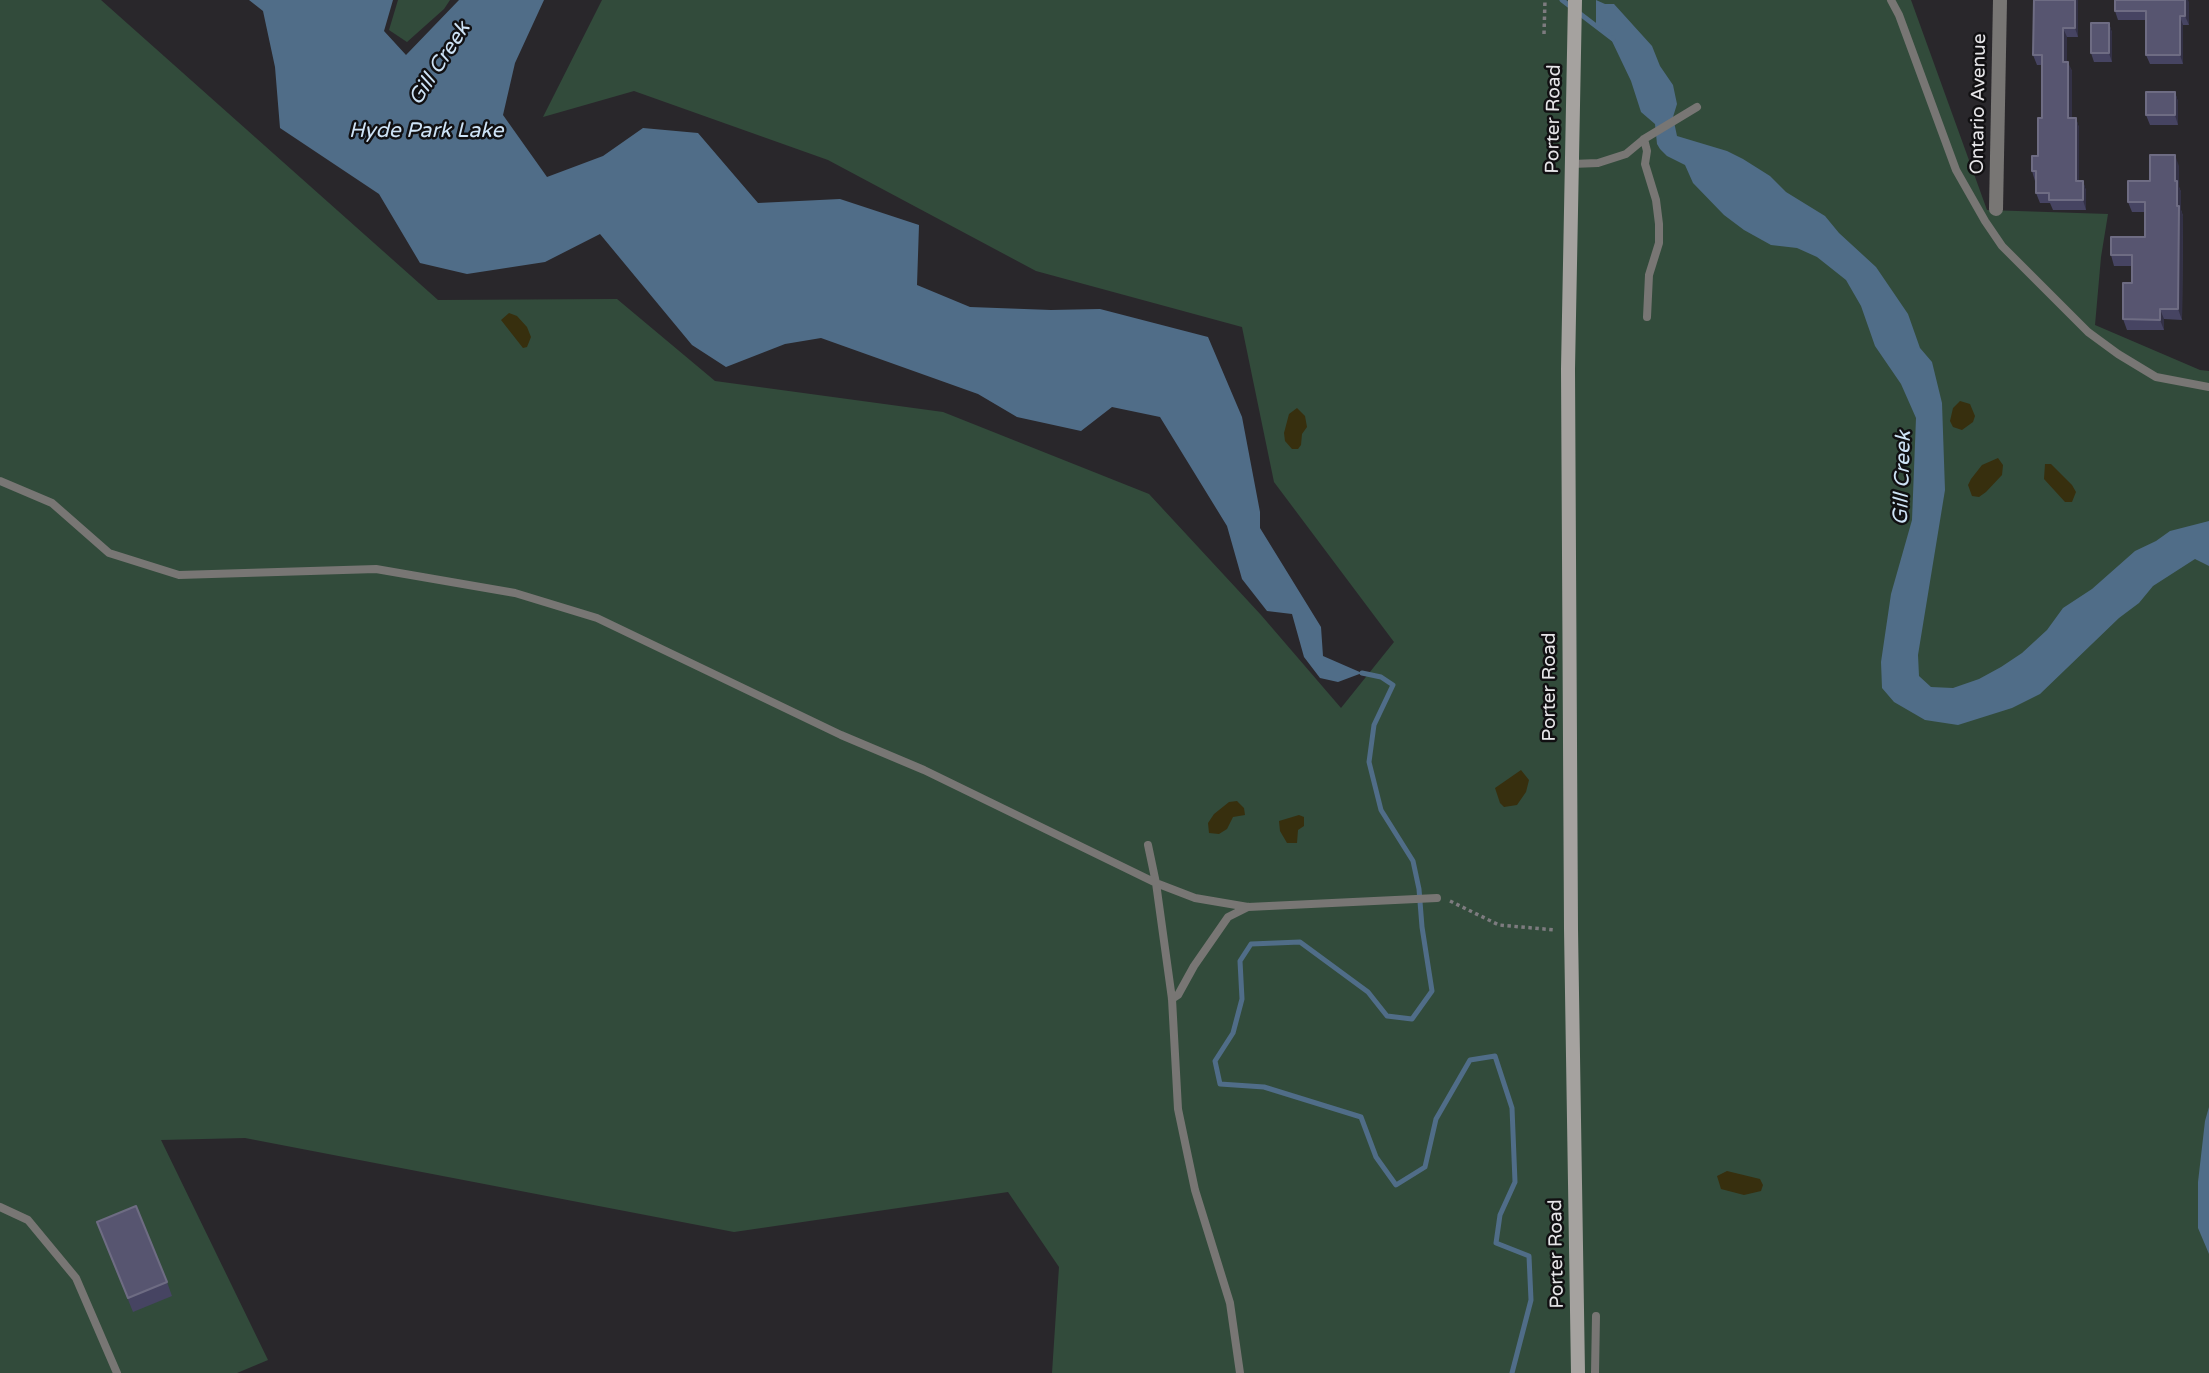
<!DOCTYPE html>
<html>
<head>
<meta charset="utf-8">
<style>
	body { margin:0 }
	canvas { display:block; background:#29272b }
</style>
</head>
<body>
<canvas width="2209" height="1373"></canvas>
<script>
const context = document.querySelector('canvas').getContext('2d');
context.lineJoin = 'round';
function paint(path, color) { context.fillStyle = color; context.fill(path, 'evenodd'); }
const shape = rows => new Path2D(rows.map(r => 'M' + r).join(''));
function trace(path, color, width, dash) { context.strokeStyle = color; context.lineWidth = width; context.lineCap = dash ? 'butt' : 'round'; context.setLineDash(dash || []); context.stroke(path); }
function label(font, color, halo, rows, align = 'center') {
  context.font = font + ' "Varela Round",sans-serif'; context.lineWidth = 5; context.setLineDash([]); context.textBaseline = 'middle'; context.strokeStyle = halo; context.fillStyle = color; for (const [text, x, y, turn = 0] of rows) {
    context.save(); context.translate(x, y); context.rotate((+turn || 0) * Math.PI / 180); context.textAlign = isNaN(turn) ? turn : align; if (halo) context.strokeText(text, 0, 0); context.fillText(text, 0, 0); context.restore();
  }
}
paint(shape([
	[0,0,101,0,438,300,617,299,715,381,943,412,1149,494,1261,615,1341,708,1394,642,1274,482,1242,327,1036,271,828,160,634,91,543,117,602,0,1911,0,1987,210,2108,214,2101,257,2095,325,2200,370,2209,371,2209,1373,1052,1373,1059,1267,1008,1192,734,1232,245,1138,161,1140,268,1360,237,1373,0,1373],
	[398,0,450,0,444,9,407,42,389,30]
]), '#324b3b');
paint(shape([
	[509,313,517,316,527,327,531,337,527,347,523,348,501,320],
	[1960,401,1970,404,1975,416,1973,422,1962,430,1953,427,1950,421,1953,408],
	[1297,408,1305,416,1307,427,1302,434,1301,445,1298,449,1292,449,1285,441,1284,433,1289,414],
	[1998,458,2003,465,2002,475,1986,492,1979,497,1972,496,1968,485,1971,479,1982,465],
	[2045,464,2051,464,2072,485,2076,492,2072,502,2065,502,2044,479],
	[1521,770,1529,780,1526,792,1517,805,1504,807,1500,803,1495,788],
	[1237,801,1244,808,1245,815,1233,817,1227,829,1219,834,1209,833,1208,823,1214,814,1229,802],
	[1299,815,1304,817,1304,826,1298,830,1297,843,1287,843,1280,831,1279,821],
	[1727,1171,1760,1179,1763,1185,1761,1191,1744,1195,1721,1189,1717,1176]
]), '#372f0e');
paint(shape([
	[249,0,393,0,384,31,406,55,459,0,544,0,515,63,503,115,547,177,603,156,643,128,698,133,758,203,840,199,919,225,917,285,970,307,1051,310,1100,309,1208,337,1242,417,1260,512,1260,528,1321,627,1323,656,1362,673,1338,682,1320,678,1304,657,1292,614,1267,611,1242,579,1227,526,1160,417,1112,407,1081,431,1017,417,978,394,821,338,785,344,726,367,692,345,600,234,545,262,467,274,420,263,379,194,280,128,275,67,263,11],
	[1596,0,1605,4,1614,4,1652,46,1660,66,1673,85,1677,104,1673,117,1677,136,1727,151,1743,159,1770,176,1786,192,1825,216,1839,233,1876,267,1908,314,1920,348,1932,362,1942,403,1945,490,1918,655,1919,676,1931,687,1953,688,1979,679,2001,667,2022,653,2047,630,2063,608,2092,589,2135,551,2156,541,2170,531,2209,521,2209,566,2195,559,2153,586,2139,603,2119,618,2040,694,2012,708,1958,725,1925,720,1894,702,1882,688,1881,662,1891,594,1912,520,1916,418,1901,384,1875,346,1861,306,1846,280,1817,257,1797,248,1771,245,1744,230,1724,215,1693,183,1685,165,1667,156,1660,149,1657,144,1655,124,1641,112,1631,81,1610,37,1596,26],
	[2209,1107,2209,1254,2198,1228,2198,1182,2205,1121]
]), '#506d88');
trace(shape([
	[1562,0,1613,39],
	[1362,673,1381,677,1393,685,1374,725,1369,762,1381,810,1413,861,1419,889,1422,927,1432,991,1412,1019,1387,1016,1368,992,1300,942,1251,944,1240,961,1242,999,1233,1033,1215,1061,1220,1084,1264,1087,1361,1117,1376,1157,1396,1185,1425,1167,1436,1119,1470,1060,1495,1056,1512,1108,1515,1182,1500,1215,1496,1243,1529,1256,1531,1300,1512,1373]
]), '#506d88', 5);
trace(shape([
	[1544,34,1545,0],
	[1450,901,1499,925,1555,930]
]), '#7d7b7f', 3.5, [3.5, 3.5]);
trace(shape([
	[1891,0,1899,15,1956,170,1985,221,2002,246,2088,332,2118,354,2156,377,2209,387],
	[1644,139,1647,151,1645,164,1656,200,1659,224,1659,243,1649,275,1647,317],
	[1572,164,1598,163,1626,154,1644,139,1697,107],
	[0,481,52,503,109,553,179,575,376,569,515,593,597,618,841,735,924,770,1156,883,1195,898,1248,907,1437,898],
	[1148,845,1156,883,1172,999,1178,1109,1195,1190,1230,1303,1240,1373],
	[1172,999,1178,995,1194,966,1228,917,1248,907],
	[0,1207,28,1220,76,1278,117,1373],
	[1595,1373,1596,1316]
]), '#787674', 8);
trace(shape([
	[1996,209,2000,0]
]), '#787674', 14);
trace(shape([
	[1575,0,1568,369,1571,929,1578,1373]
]), '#a5a29f', 14);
paint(shape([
	[2078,0,2078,37,2067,37,2067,62,2072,71,2072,118,2076,118,2079,128,2079,181,2083,181,2086,191,2086,210,2053,210,2050,203,2040,203,2036,193,2036,181,2035,181,2032,171,2038,156,2042,118,2042,65,2037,65,2033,55],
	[2189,2,2189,25,2183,25,2183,64,2150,64,2146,55,2146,20,2118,20,2115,11],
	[2109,23,2112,33,2112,62,2094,62,2091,53],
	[2175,92,2178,102,2178,125,2150,125,2146,115],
	[2179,166,2179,187,2181,192,2181,210,2183,216,2182,320,2164,319,2164,330,2127,330,2123,319,2132,283,2132,266,2114,266,2111,255,2145,237,2145,212,2132,212,2128,202,2150,181],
	[97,1222,167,1282,172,1296,133,1312]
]), '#464462');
paint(shape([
	[2075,0,2078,0,2078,37,2075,28],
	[2185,0,2188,0,2189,2,2189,25,2185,16],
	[2180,16,2183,25,2183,64,2180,55],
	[2109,23,2112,33,2112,62,2109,53],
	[2063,28,2067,37,2067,71,2063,62],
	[2068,62,2072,71,2072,128,2068,118],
	[2175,92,2178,102,2178,125,2175,115],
	[2076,118,2079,128,2079,191,2076,181],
	[2175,155,2179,166,2179,187,2181,192,2181,210,2183,216,2182,320,2178,309,2177,206,2175,181],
	[2083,181,2086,191,2086,210,2083,200],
	[2160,309,2164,319,2164,330,2160,320]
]), '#333146');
const building = shape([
	[2034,0,2075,0,2075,28,2063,28,2063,62,2068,62,2068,118,2076,118,2076,181,2083,181,2083,200,2049,200,2049,193,2036,193,2036,171,2032,171,2032,156,2038,156,2038,118,2042,118,2042,55,2033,55,2034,0],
	[2115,0,2185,0,2185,16,2180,16,2180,55,2146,55,2146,11,2115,11,2115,0],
	[2091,23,2109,23,2109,53,2091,53,2091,23],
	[2146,92,2175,92,2175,115,2146,115,2146,92],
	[2150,155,2175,155,2175,181,2177,181,2177,206,2179,206,2178,309,2160,309,2160,320,2123,319,2123,283,2132,283,2132,255,2111,255,2111,237,2145,237,2145,202,2128,202,2128,181,2150,181,2150,155],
	[136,1206,167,1282,128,1298,97,1222,136,1206]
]);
paint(building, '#575570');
trace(building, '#6e6c83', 2);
label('19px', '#e6e5e8', '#111012', [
	["Ontario Avenue",1979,104,-89],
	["Porter Road",1554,119,-89],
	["Porter Road",1550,687,-90],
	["Porter Road",1557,1254,-91]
]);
label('italic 21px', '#cee3f6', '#111012', [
	["Gill Creek",440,64,-57],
	["Hyde Park Lake",426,131],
	["Gill Creek",1903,478,-88]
]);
</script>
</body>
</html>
